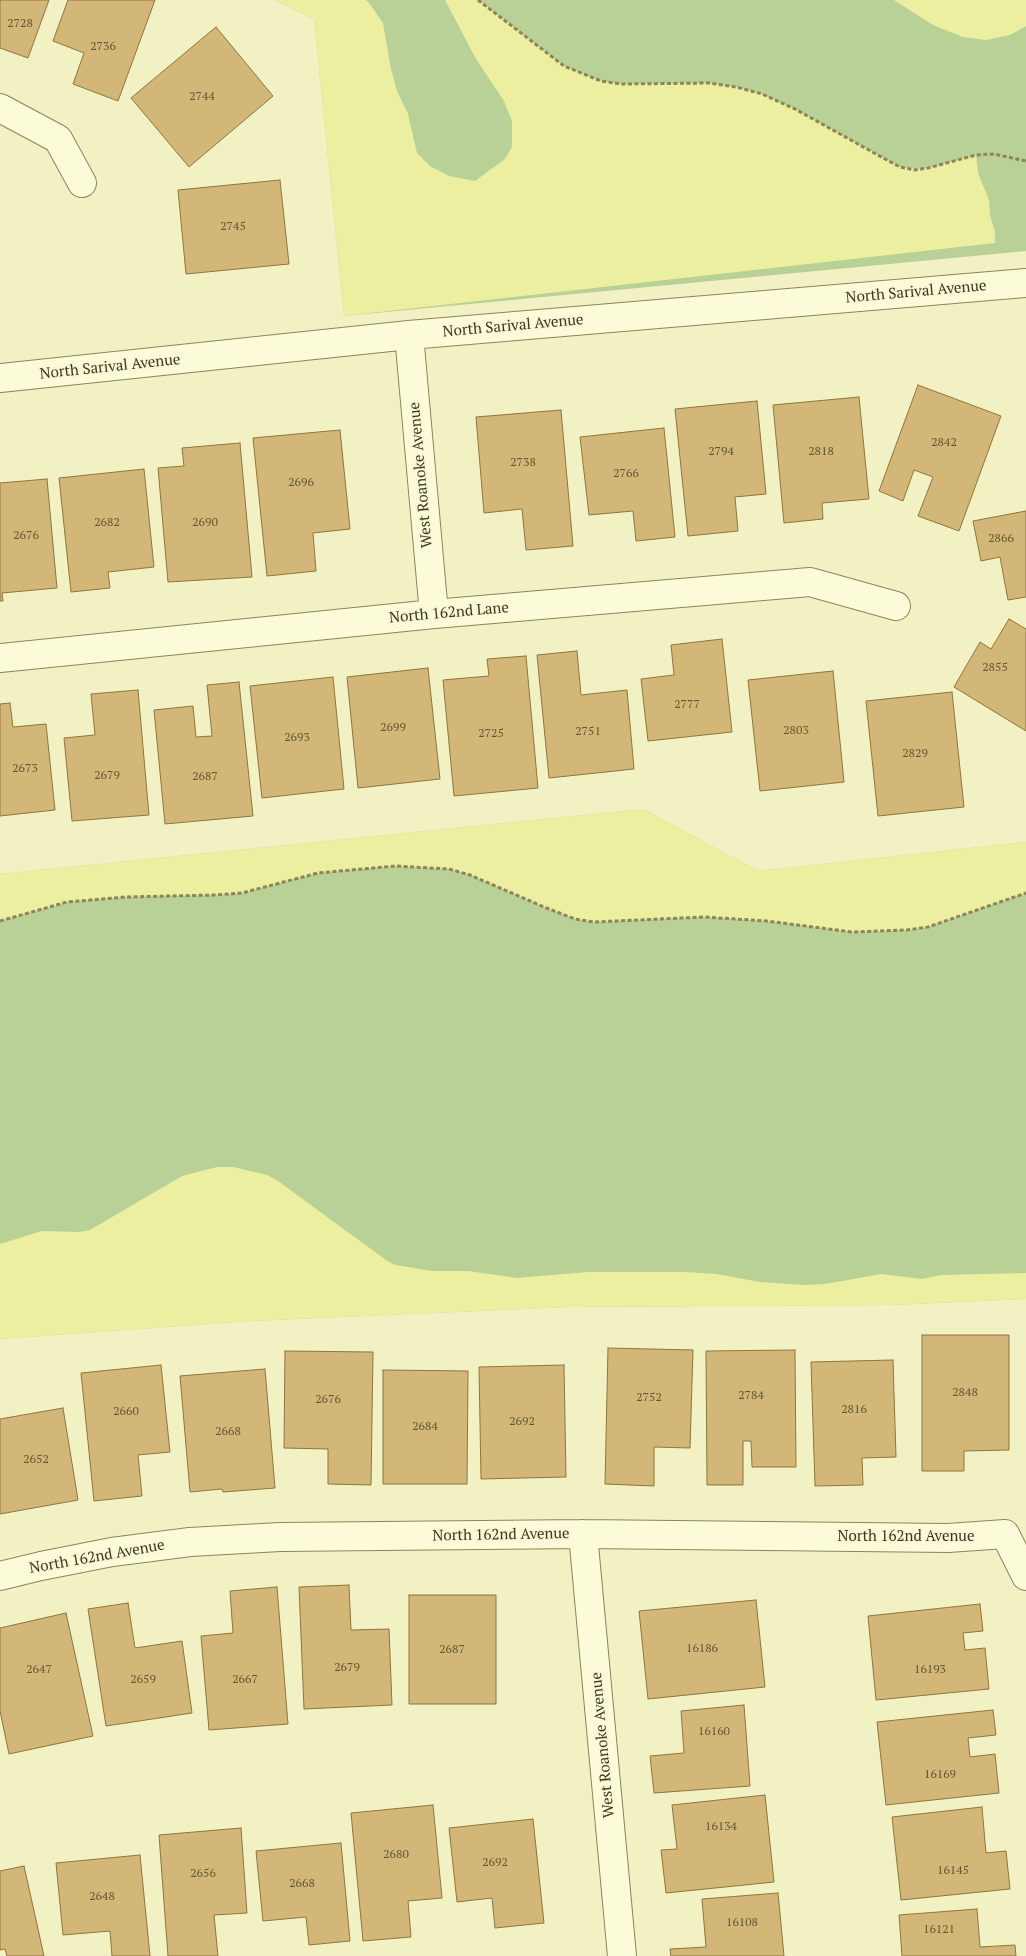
<!DOCTYPE html>
<html>
<head>
<meta charset="utf-8">
<style>
	body { margin:0 }
	canvas { display:block; background:#f1f1c4 }
</style>
</head>
<body>
<canvas width="1026" height="1956"></canvas>
<script>
const context = document.querySelector('canvas').getContext('2d');
context.lineJoin = 'round';
function paint(path, color) { context.fillStyle = color; context.fill(path, 'evenodd'); }
const shape = rows => new Path2D(rows.map(r => 'M' + r).join(''));
function trace(path, color, width, dash) { context.strokeStyle = color; context.lineWidth = width; context.lineCap = dash ? 'butt' : 'round'; context.setLineDash(dash || []); context.stroke(path); }
function label(font, color, halo, rows, align = 'center') {
  context.font = font + ' "PT Serif",serif'; context.lineWidth = 4; context.setLineDash([]); context.textBaseline = 'middle'; context.strokeStyle = halo; context.fillStyle = color; for (const [text, x, y, turn = 0] of rows) {
    context.save(); context.translate(x, y); context.rotate((+turn || 0) * Math.PI / 180); context.textAlign = isNaN(turn) ? turn : align; if (halo) context.strokeText(text, 0, 0); context.fillText(text, 0, 0); context.restore();
  }
}
paint(shape([
	[274,0,1026,0,1026,251,344,316,314,19],
	[643,809,758,871,1026,842,1026,1299,891,1305,570,1307,251,1321,0,1339,0,874]
]), '#b9d197');
paint(shape([
	[274,0,366,0,369,3,383,23,391,69,397,91,408,114,417,153,430,166,449,176,475,181,505,159,512,147,512,121,504,101,476,59,445,0,478,0,564,66,601,81,621,84,709,83,736,87,762,94,795,109,885,159,900,167,915,169,928,168,976,155,978,173,989,200,990,215,995,232,995,243,344,316,314,19],
	[894,0,1026,0,1026,26,1010,35,986,40,963,37,933,25],
	[643,809,758,871,1026,842,1026,893,928,927,907,930,852,932,767,921,704,917,594,922,575,919,544,907,470,875,449,869,395,866,318,873,242,893,215,895,126,897,67,902,0,921,0,874],
	[217,1167,233,1167,267,1175,278,1181,386,1260,395,1265,408,1267,431,1271,468,1271,517,1278,587,1272,684,1272,716,1274,760,1282,805,1285,825,1284,881,1274,922,1279,941,1275,1026,1273,1026,1299,891,1305,570,1307,251,1321,0,1339,0,1244,42,1231,79,1232,90,1230,182,1176]
]), '#edefa0');
const building = shape([
	[0,0,49,0,28,58,0,48,0,0],
	[68,0,155,0,118,101,73,84,84,53,53,41,68,0],
	[216,27,273,96,189,167,131,98,216,27],
	[280,180,289,264,186,274,178,190,280,180],
	[918,385,1001,416,959,531,918,516,933,477,914,470,903,501,879,491,918,385],
	[859,397,869,499,822,503,823,519,784,523,773,405,859,397],
	[757,401,766,494,735,497,738,531,688,536,675,409,757,401],
	[561,410,573,546,526,550,522,509,484,513,476,417,561,410],
	[664,428,675,537,636,541,633,511,589,515,580,437,664,428],
	[340,430,350,529,313,533,316,571,267,576,253,438,340,430],
	[240,443,252,577,168,582,158,468,184,466,182,448,240,443],
	[144,469,154,567,108,572,110,588,71,592,59,478,144,469],
	[47,479,57,588,2,593,3,601,0,601,0,483,47,479],
	[1026,511,1026,597,1008,600,1000,557,981,561,973,521,1026,511],
	[1009,619,1026,629,1026,731,954,687,980,642,991,649,1009,619],
	[722,639,732,732,648,741,641,679,674,675,671,645,722,639],
	[577,651,581,695,627,690,634,769,549,778,537,655,577,651],
	[526,656,538,788,454,796,443,680,489,676,487,659,526,656],
	[428,668,440,779,358,788,347,677,428,668],
	[833,671,844,782,760,791,748,680,833,671],
	[333,677,344,789,262,798,250,686,333,677],
	[239,682,253,816,165,824,154,710,193,706,196,737,212,736,207,685,239,682],
	[138,690,149,815,72,821,64,738,95,735,91,694,138,690],
	[952,692,964,807,878,816,866,701,952,692],
	[10,703,13,727,46,724,55,810,0,816,0,704,10,703],
	[922,1335,1009,1335,1009,1450,964,1451,964,1471,922,1471,922,1335],
	[608,1348,693,1350,690,1448,654,1447,654,1486,605,1484,608,1348],
	[795,1350,796,1467,752,1467,751,1441,743,1441,743,1485,707,1485,706,1351,795,1350],
	[285,1351,373,1352,371,1485,328,1484,328,1449,284,1448,285,1351],
	[893,1360,896,1457,862,1458,863,1485,815,1486,811,1362,893,1360],
	[161,1365,170,1452,138,1455,142,1496,94,1501,81,1373,161,1365],
	[564,1365,566,1477,481,1479,479,1367,564,1365],
	[265,1369,275,1488,223,1492,222,1489,190,1492,180,1376,265,1369],
	[383,1370,468,1371,467,1484,383,1484,383,1370],
	[63,1408,78,1500,0,1514,0,1419,63,1408],
	[349,1585,351,1630,389,1629,392,1705,304,1709,299,1587,349,1585],
	[277,1587,288,1724,209,1730,201,1636,233,1633,230,1591,277,1587],
	[409,1595,496,1595,496,1704,409,1704,409,1595],
	[756,1600,765,1687,648,1699,639,1611,756,1600],
	[128,1603,135,1648,182,1641,192,1713,106,1726,88,1609,128,1603],
	[980,1604,983,1631,963,1633,965,1650,985,1648,989,1689,876,1700,868,1616,980,1604],
	[66,1613,93,1736,9,1754,0,1711,0,1628,66,1613],
	[744,1705,750,1786,654,1793,650,1756,684,1753,681,1711,744,1705],
	[993,1710,996,1735,968,1738,970,1757,995,1754,999,1793,886,1805,877,1722,993,1710],
	[765,1795,774,1882,666,1893,661,1850,677,1849,672,1805,765,1795],
	[433,1805,442,1898,408,1901,411,1937,363,1941,351,1813,433,1805],
	[982,1807,986,1853,1006,1851,1010,1889,901,1900,892,1817,982,1807],
	[533,1819,544,1923,495,1928,492,1898,457,1902,449,1828,533,1819],
	[241,1828,247,1913,214,1915,218,1956,168,1956,159,1835,241,1828],
	[341,1843,350,1941,309,1945,306,1917,263,1921,256,1851,341,1843],
	[140,1855,150,1956,112,1956,110,1931,63,1935,56,1863,140,1855],
	[24,1866,44,1956,7,1956,5,1949,0,1950,0,1871,24,1866],
	[778,1893,784,1956,671,1956,670,1949,706,1947,702,1899,778,1893],
	[977,1909,980,1947,1015,1945,1016,1956,902,1956,899,1915,977,1909]
]);
paint(building, '#d2b778');
trace(building, '#8f753d', 1);
const street = shape([
	[0,108,58,139,82,183],
	[409,335,434,614],
	[0,378,409,335,1026,283],
	[0,658,434,614,810,582,896,606],
	[583,1534,622,1956],
	[0,1576,41,1566,112,1552,190,1542,280,1537,583,1534,948,1538,1005,1534,1026,1576]
]);
trace(street, '#8e8459', 30);
trace(shape([
	[478,0,564,66,601,81,621,84,709,83,736,87,762,94,795,109,885,159,900,167,915,170,928,168,976,155,994,154,1026,161],
	[0,921,67,902,126,897,215,895,242,893,318,873,395,866,449,869,470,875,544,907,575,919,594,922,704,917,767,921,852,932,907,930,928,927,1026,893]
]), '#8e8459', 3, [4, 2.5]);
trace(street, '#fbfbd9', 28);
label('12px', '#625634', null, [
	["2728",20,24],
	["2736",103,47],
	["2744",202,97],
	["2745",233,227],
	["2842",944,443],
	["2794",721,452],
	["2818",821,452],
	["2738",523,463],
	["2766",626,474],
	["2696",301,483],
	["2682",107,523],
	["2690",205,523],
	["2676",26,536],
	["2866",1001,539],
	["2855",995,668],
	["2777",687,705],
	["2699",393,728],
	["2803",796,731],
	["2751",588,732],
	["2725",491,734],
	["2693",297,738],
	["2829",915,754],
	["2673",25,769],
	["2679",107,776],
	["2687",205,777],
	["2848",965,1393],
	["2784",751,1396],
	["2752",649,1398],
	["2676",328,1400],
	["2816",854,1410],
	["2660",126,1412],
	["2692",522,1422],
	["2684",425,1427],
	["2668",228,1432],
	["2652",36,1460],
	["16186",702,1649],
	["2687",452,1650],
	["2679",347,1668],
	["2647",39,1670],
	["16193",930,1670],
	["2659",143,1680],
	["2667",245,1680],
	["16160",714,1732],
	["16169",940,1775],
	["16134",721,1827],
	["2680",396,1855],
	["2692",495,1863],
	["16145",953,1871],
	["2656",203,1874],
	["2668",302,1884],
	["2648",102,1897],
	["16108",742,1923],
	["16121",939,1930]
]);
label('15px', '#3d361e', '#f8f8d5', [
	["North Sarival Avenue",916,292,-5],
	["North Sarival Avenue",513,326,-5],
	["North Sarival Avenue",110,367,-6],
	["West Roanoke Avenue",421,475,-95],
	["North 162nd Lane",449,613,-5],
	["North 162nd Avenue",501,1535,-1],
	["North 162nd Avenue",906,1537],
	["North 162nd Avenue",97,1557,-10],
	["West Roanoke Avenue",603,1745,-95]
]);
</script>
</body>
</html>
